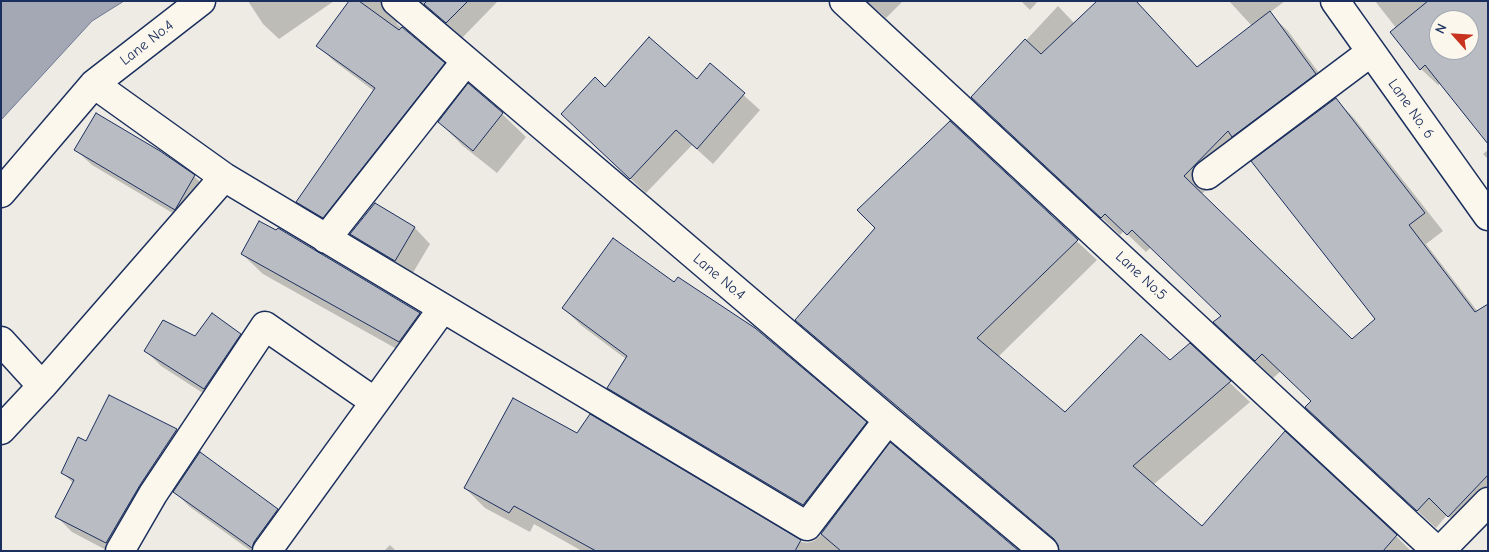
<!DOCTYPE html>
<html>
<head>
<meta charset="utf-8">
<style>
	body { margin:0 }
	#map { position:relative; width:1489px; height:552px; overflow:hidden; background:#eeebe4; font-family:"Comic Neue",sans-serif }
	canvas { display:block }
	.frame { position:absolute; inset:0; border:2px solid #1b2f5e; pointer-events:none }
	.north { position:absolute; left:1429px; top:10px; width:50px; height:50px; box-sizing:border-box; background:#fbf7ec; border:1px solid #a1a7b3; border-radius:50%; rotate:296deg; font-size:14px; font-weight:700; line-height:20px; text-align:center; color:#1b2f5e }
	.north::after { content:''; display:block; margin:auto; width:18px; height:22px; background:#c8321e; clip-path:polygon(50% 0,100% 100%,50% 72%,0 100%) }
</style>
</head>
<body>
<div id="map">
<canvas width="1489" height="552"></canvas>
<div class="frame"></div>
<div class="north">N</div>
</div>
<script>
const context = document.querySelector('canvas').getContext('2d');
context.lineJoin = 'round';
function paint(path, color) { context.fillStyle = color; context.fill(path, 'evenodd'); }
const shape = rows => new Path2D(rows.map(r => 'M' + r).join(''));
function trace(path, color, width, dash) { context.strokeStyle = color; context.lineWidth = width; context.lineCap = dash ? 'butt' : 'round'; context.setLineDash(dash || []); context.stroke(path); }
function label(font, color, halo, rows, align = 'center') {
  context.font = font + ' "Comic Neue",sans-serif'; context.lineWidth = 4; context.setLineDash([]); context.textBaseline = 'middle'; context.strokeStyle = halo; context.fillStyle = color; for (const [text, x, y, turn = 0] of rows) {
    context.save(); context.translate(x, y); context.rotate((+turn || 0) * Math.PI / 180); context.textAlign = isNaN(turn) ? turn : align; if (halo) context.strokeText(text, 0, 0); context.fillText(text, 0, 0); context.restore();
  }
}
const water = shape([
	[1,1,124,1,92,21,1,120,1,1]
]);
paint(water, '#a3a8b4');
trace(water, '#6d7892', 1);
paint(shape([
	[248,1,334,1,279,39,263,24],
	[350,1,407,1,396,15,397,24,444,64,459,79,339,233,313,217,297,202,374,91,334,61,318,46],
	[416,1,498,1,462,38,423,4],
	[865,1,903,1,886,18,871,5],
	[1021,1,1038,1,1030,10],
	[1229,1,1285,1,1269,13,1288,31,1333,92,1246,149,1201,195,1352,341,1376,319,1336,100,1354,118,1443,231,1426,244,1478,312,1488,305,1488,512,1467,534,1447,515,1436,528,1325,425,1312,401,1281,371,1273,378,1233,340,1223,316,1151,247,1146,252,1124,231,1120,235,973,97,1058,6,1075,24,1197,68,1252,26],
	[1375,1,1488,1,1488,142,1441,83,1438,85,1421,69,1397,29],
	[1439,20,1469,20,1469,50,1439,50],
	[710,65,760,110,713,164,692,145,646,193,578,130,605,89,697,81],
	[469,85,502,114,526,137,497,173,463,146,439,122],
	[950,123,1097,260,998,357,1065,414,1170,361,1190,345,1250,402,1153,485,1202,528,1396,536,1411,551,1060,551,1060,545,817,340,797,320,877,228],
	[76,150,194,176,210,192,191,224,92,165],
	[1488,150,1488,159,1483,154],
	[375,204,415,228,430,244,411,276,367,249,351,234],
	[278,229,420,314,440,334,420,362,263,274,242,254],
	[675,284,866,423,884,442,822,523,627,406,608,388,626,359,582,326,563,308],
	[240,335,255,351,220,404,161,366,145,350,195,338],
	[110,397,177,430,192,446,108,551,72,532,56,516,74,484,63,473,86,443],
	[578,435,798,541,807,543,814,541,820,536,891,444,1017,551,582,551,534,524,530,532,485,508,465,488],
	[175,492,278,509,293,525,274,551,251,551,190,507],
	[390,545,396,551,384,551]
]), '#0003');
const building = shape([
	[349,1,359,1,399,30,402,27,445,63,323,218,296,202,375,88,316,46,349,1],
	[427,1,468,1,446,23,424,4,427,1],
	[1097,1,1136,1,1197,67,1270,11,1316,74,1232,137,1228,131,1184,176,1352,339,1375,319,1251,161,1336,98,1425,213,1409,225,1475,312,1488,304,1488,475,1448,517,1429,498,1417,511,1305,407,1311,401,1262,354,1255,361,1213,322,1221,316,1132,230,1127,235,1105,214,1101,218,971,97,1025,39,1041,54,1097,1],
	[1428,1,1488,1,1488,144,1425,65,1420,70,1390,32,1428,1],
	[1439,20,1469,20,1469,50,1439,50,1439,20],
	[649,37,697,79,710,63,745,93,697,149,676,130,630,179,561,114,595,77,605,87,649,37],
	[468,83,503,113,473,151,438,122,468,83],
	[96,113,160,151,195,175,175,210,74,150,96,113],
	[950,121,1078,240,977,338,1065,412,1141,334,1170,360,1190,343,1231,381,1133,466,1202,526,1285,431,1397,535,1383,551,1059,551,1058,545,1054,539,795,320,875,228,857,210,950,121],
	[375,203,415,227,395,261,350,234,375,203],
	[259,221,276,230,278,228,420,313,399,342,241,254,259,221],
	[613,238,674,282,678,277,755,328,867,422,803,505,607,388,627,356,562,308,613,238],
	[212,313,241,334,204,389,144,351,163,320,195,336,212,313],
	[109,395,177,429,140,485,106,543,55,517,74,480,61,473,78,437,86,441,109,395],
	[513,398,577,433,590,414,801,540,795,551,596,551,514,506,509,513,464,488,513,398],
	[890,442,1019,551,841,551,821,534,890,442],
	[200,452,278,509,254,542,252,548,173,492,200,452]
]);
paint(building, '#b9bcc3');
trace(building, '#1b2f5e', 1);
const street = shape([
	[396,1,888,420,1044,551],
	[844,1,1437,551],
	[1335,1,1488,216],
	[94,84,224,177,807,526,888,420],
	[1207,175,1371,52],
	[1,193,94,84,201,1],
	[326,239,466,61],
	[1,341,42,386,1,430],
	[42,386,224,177],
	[120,551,153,494,265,326,375,402],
	[267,551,443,308],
	[1440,551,1488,502]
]);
trace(street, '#1b2f5e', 31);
trace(street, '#fbf7ec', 28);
label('15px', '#1b2f5e', '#fbf7ec', [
	["Lane No.4",147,43,-38],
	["Lane No. 6",1411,109,55],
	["Lane No.5",1141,276,43],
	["Lane No.4",719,277,40]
]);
</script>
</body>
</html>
